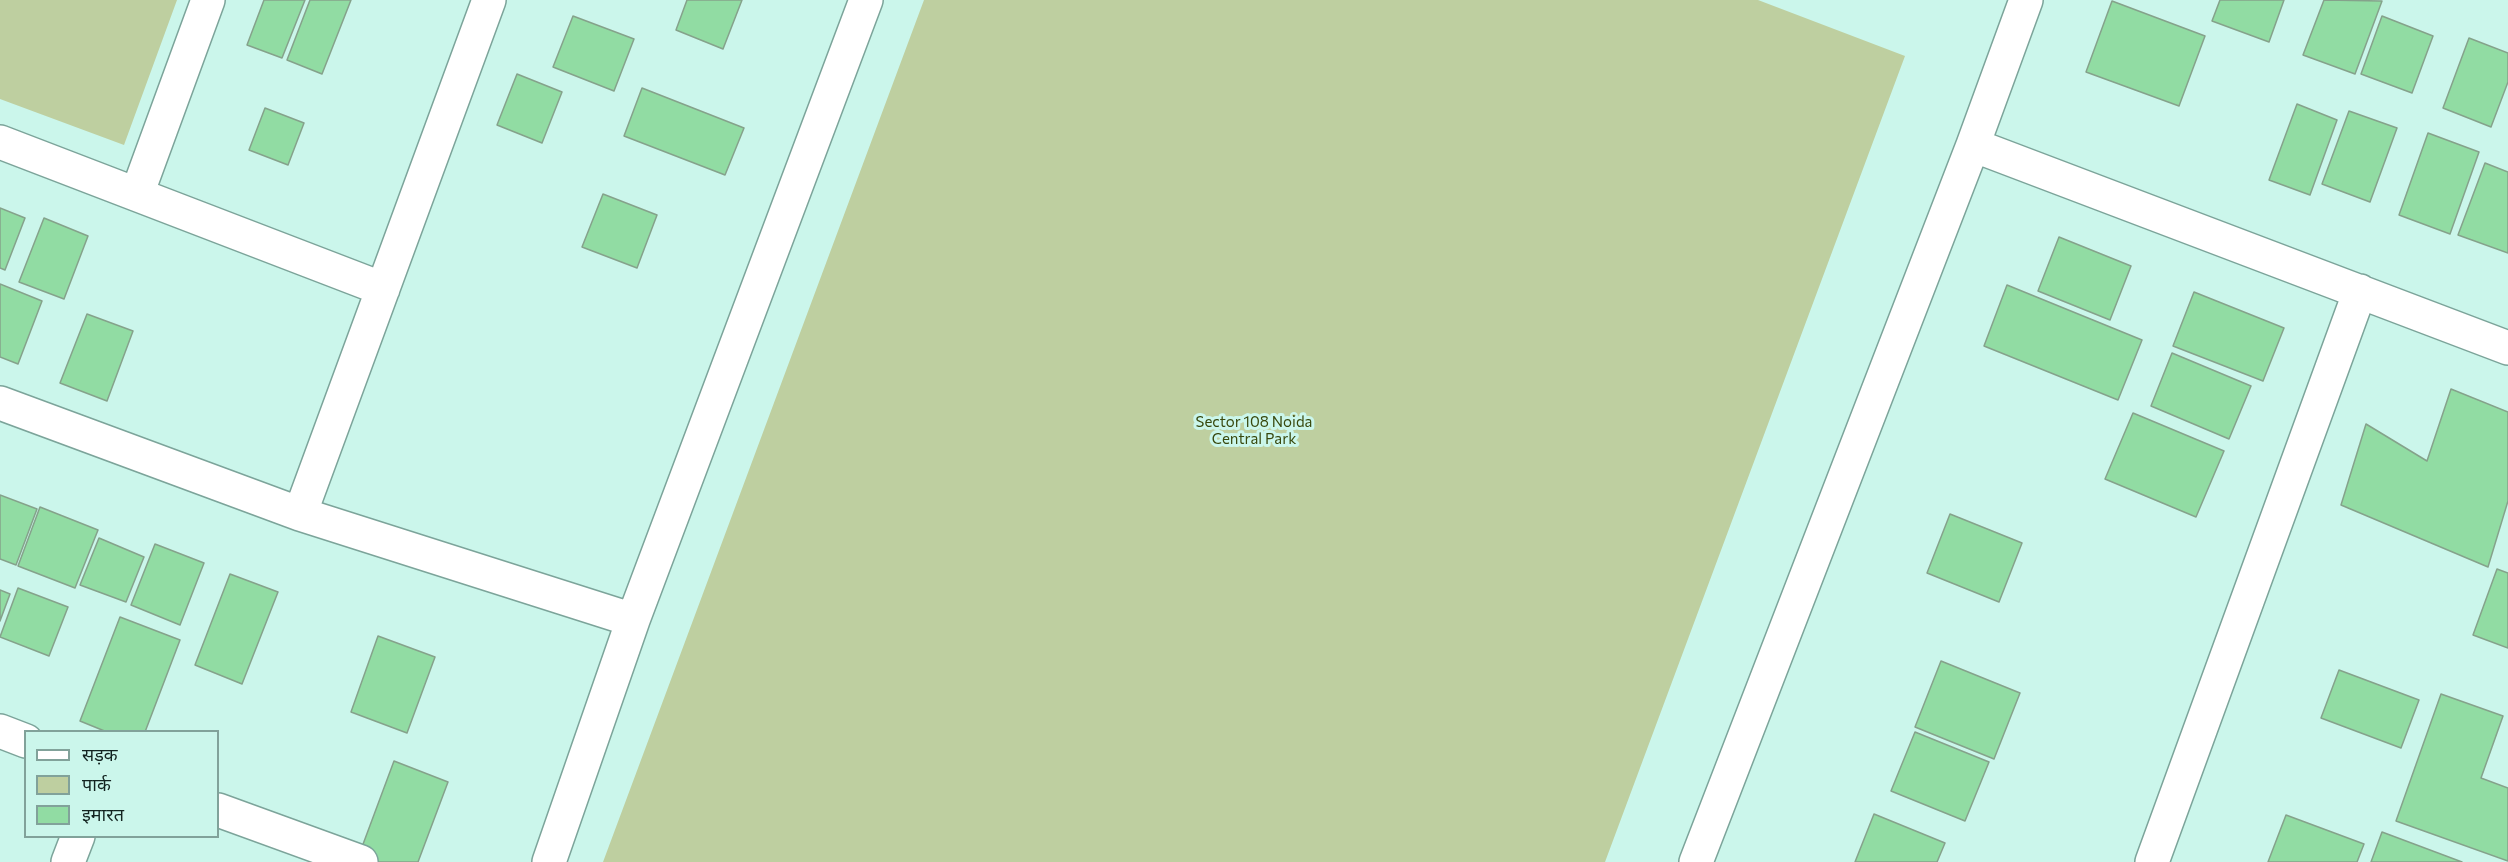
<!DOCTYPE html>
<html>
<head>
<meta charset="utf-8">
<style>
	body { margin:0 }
	#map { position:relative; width:2508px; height:862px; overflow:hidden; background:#cbf6eb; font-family:Commissioner,"Noto Sans Devanagari",sans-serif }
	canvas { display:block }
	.legend { position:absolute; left:24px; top:730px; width:195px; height:108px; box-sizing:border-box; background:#cbf6eb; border:2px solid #81a29a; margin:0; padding:8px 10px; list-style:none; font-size:18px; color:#132320 }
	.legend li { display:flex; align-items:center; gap:12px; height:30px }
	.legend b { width:30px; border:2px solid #81a29a }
</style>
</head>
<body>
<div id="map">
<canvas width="2508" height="862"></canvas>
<ul class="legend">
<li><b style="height:8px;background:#fff"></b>सड़क</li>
<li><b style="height:16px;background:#becfa0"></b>पार्क</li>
<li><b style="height:16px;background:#91dca3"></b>इमारत</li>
</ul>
</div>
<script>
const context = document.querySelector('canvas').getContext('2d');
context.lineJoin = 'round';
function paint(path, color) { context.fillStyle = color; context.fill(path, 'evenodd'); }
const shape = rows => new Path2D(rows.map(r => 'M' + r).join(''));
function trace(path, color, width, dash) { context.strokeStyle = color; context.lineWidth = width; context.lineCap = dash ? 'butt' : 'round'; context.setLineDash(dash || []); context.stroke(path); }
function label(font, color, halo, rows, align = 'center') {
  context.font = font + ' Commissioner,sans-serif'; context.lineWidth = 6; context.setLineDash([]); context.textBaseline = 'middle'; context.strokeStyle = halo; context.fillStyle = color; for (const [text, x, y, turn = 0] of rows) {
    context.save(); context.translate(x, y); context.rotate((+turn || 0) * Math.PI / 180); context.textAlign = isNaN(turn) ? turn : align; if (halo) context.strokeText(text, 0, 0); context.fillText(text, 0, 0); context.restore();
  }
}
paint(shape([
	[0,0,177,0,124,145,0,99],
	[924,0,1758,0,1905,56,1605,862,603,862]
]), '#becfa0');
const building = shape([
	[264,0,305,0,282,58,247,45,264,0],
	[310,0,351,0,322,74,287,60,310,0],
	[687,0,742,0,723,49,676,30,687,0],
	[2220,0,2284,0,2269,42,2212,21,2220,0],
	[2324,0,2382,1,2355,74,2303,55,2324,0],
	[2112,1,2205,36,2179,106,2086,72,2112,1],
	[573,16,634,39,614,91,553,67,573,16],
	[2382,16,2433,36,2412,93,2361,74,2382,16],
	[2469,38,2508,53,2508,82,2491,127,2443,108,2469,38],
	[517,74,562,92,542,143,497,125,517,74],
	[642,88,744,128,725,175,624,136,642,88],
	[2297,104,2337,120,2310,195,2269,180,2297,104],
	[265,108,304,123,288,165,249,150,265,108],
	[2349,111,2397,128,2370,202,2322,184,2349,111],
	[2428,133,2479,152,2450,234,2399,215,2428,133],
	[2485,163,2508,172,2508,253,2458,235,2485,163],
	[603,194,657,215,637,268,582,247,603,194],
	[0,208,25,218,5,270,0,268,0,208],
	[44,218,88,236,64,299,19,282,44,218],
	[2059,237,2131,266,2110,320,2038,291,2059,237],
	[0,284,42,301,18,364,0,357,0,284],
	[2007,285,2142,340,2118,400,1984,346,2007,285],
	[2194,292,2284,328,2263,381,2173,346,2194,292],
	[87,314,133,331,107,401,60,383,87,314],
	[2172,353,2251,386,2229,439,2151,406,2172,353],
	[2451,389,2508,412,2508,501,2488,567,2341,505,2366,424,2427,461,2451,389],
	[2133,413,2224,451,2196,517,2105,479,2133,413],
	[0,495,37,509,16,565,0,559,0,495],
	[40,507,98,530,75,588,18,566,40,507],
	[1950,514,2022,543,1999,602,1927,573,1950,514],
	[99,538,144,557,126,602,80,585,99,538],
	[155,544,204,563,180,625,131,605,155,544],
	[2497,569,2508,573,2508,648,2473,635,2497,569],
	[230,574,278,592,242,684,195,665,230,574],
	[18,588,68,607,49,656,0,637,18,588],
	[0,590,10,594,0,621,0,590],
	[120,617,180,640,145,732,107,732,80,721,120,617],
	[378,636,435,657,407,733,351,712,378,636],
	[1941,661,2020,693,1994,759,1915,727,1941,661],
	[2339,670,2419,700,2401,748,2321,718,2339,670],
	[2441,694,2503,716,2481,778,2508,788,2508,861,2396,821,2441,694],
	[1915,732,1989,762,1965,821,1891,791,1915,732],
	[394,761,448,782,418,862,378,862,359,855,394,761],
	[1874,814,1945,843,1937,862,1855,862,1874,814],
	[2286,815,2364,844,2357,862,2268,862,2286,815],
	[2382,832,2462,862,2371,862,2382,832]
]);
paint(building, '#91dca3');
trace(building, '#85a28b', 1.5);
const minor = shape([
	[0,142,383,289],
	[1973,145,2508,348],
	[137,194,208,0],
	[0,403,300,514,633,620],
	[300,514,489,0],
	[0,731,26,741],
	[218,810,361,862],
	[68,862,78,836],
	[549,862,633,620,866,0],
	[1696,862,1973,145,2026,0],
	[2152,862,2360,291]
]);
trace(minor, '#7ca49a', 36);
trace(minor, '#fff', 33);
label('15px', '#38480d', '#cbf6eb', [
	["Sector 108 Noida",1254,422],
	["Central Park",1254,439]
]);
</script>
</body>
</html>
